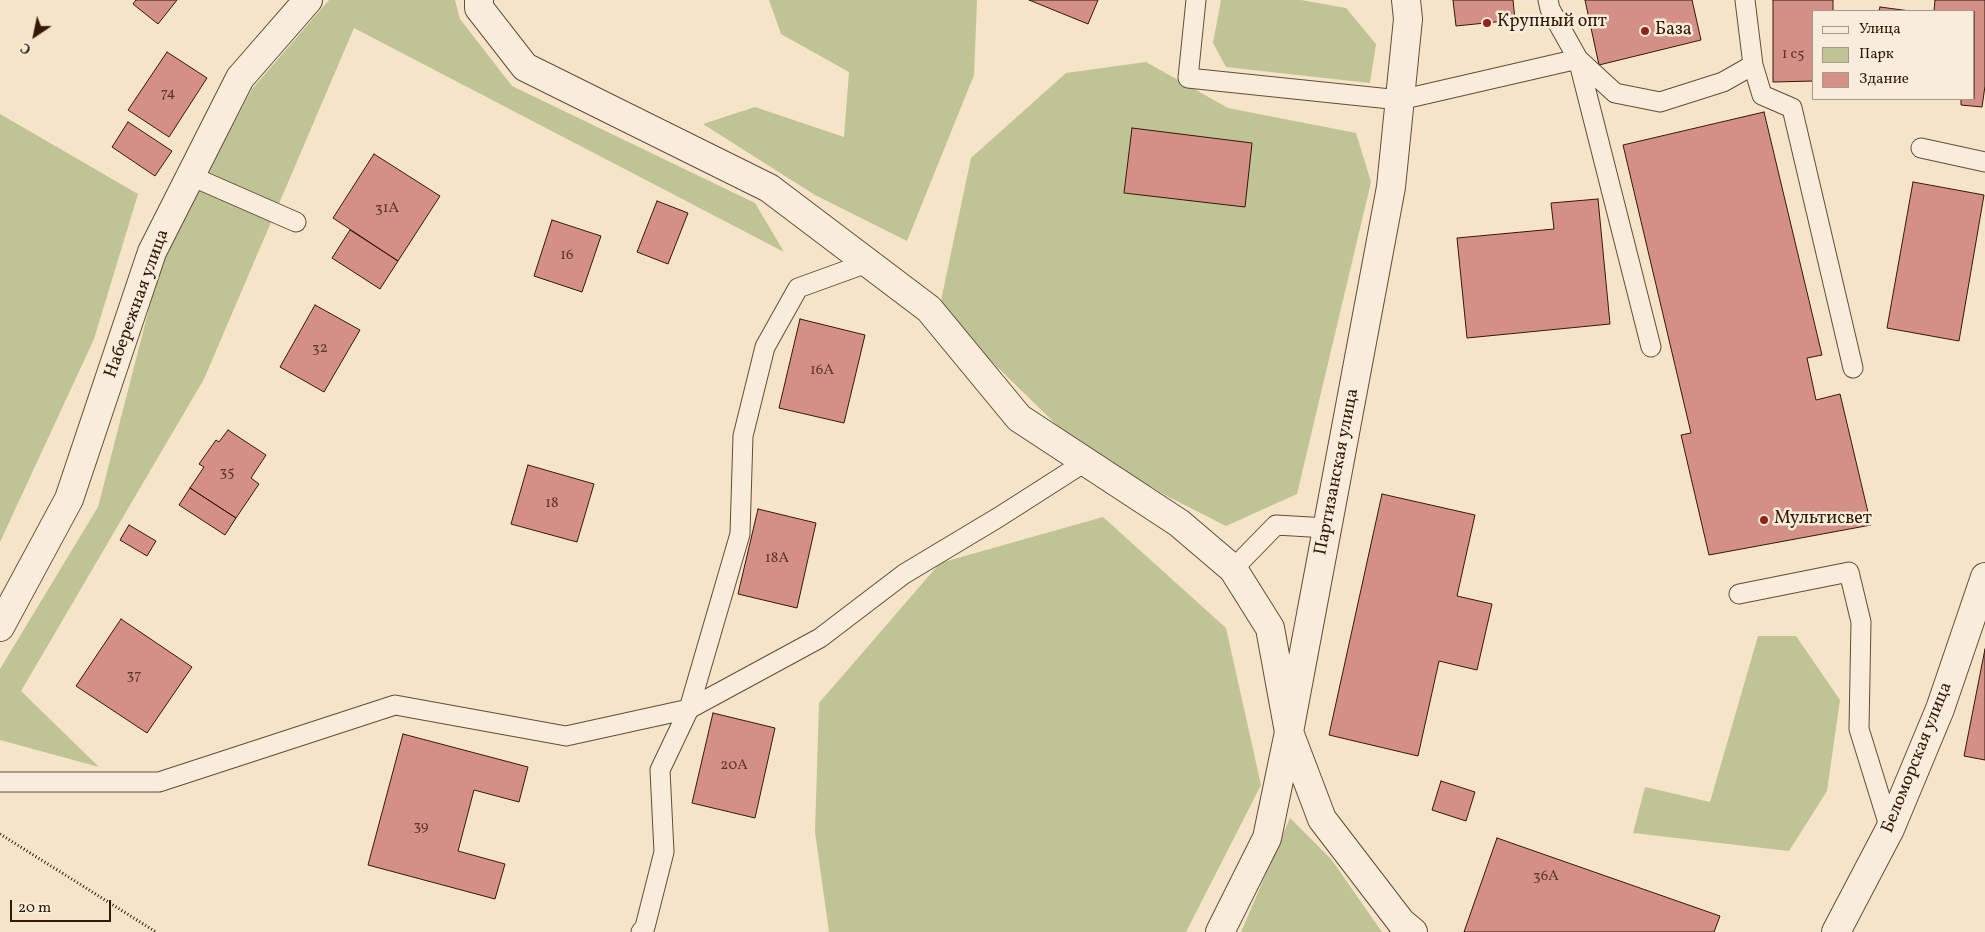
<!DOCTYPE html>
<html>
<head>
<meta charset="utf-8">
<style>
	body { margin:0 }
	#map { position:relative; width:1985px; height:932px; overflow:hidden; background:#f5e4c7; font-family:Vollkorn,serif }
	canvas { display:block }
	.legend { position:absolute; left:1812px; top:10px; width:162px; height:90px; box-sizing:border-box; background:#f8eddb; border:1px solid #aa9887; margin:0; padding:6px 9px; list-style:none; font-size:15px; color:#35180a }
	.legend li { display:flex; align-items:center; gap:10px; height:25px }
	.legend b { width:25px; border:1px solid #aa9887 }
	.north { position:absolute; left:10px; top:10px; width:50px; height:50px; -webkit-text-stroke:4px #f8eddb; paint-order:stroke; rotate:214deg; font-size:14px; font-weight:700; line-height:20px; text-align:center; color:#35180a }
	.north::after { content:''; display:block; margin:auto; width:18px; height:22px; background:#35180a; clip-path:polygon(50% 0,100% 100%,50% 72%,0 100%) }
	.scale { position:absolute; left:10px; top:900px; width:101px; height:22px; box-sizing:border-box; border:2px solid #35180a; border-top:0; padding-left:6px; font-size:15px; line-height:18px; white-space:nowrap; color:#35180a; -webkit-text-stroke:4px #f8eddb; paint-order:stroke }
</style>
</head>
<body>
<div id="map">
<canvas width="1985" height="932"></canvas>
<ul class="legend">
<li><b style="height:6px;background:#f8eddb"></b>Улица</li>
<li><b style="height:14px;background:#bec494"></b>Парк</li>
<li><b style="height:14px;background:#d49086"></b>Здание</li>
</ul>
<div class="north">С</div>
<div class="scale">20 m</div>
</div>
<script>
const context = document.querySelector('canvas').getContext('2d');
context.lineJoin = 'round';
function paint(path, color) { context.fillStyle = color; context.fill(path, 'evenodd'); }
const shape = rows => new Path2D(rows.map(r => 'M' + r).join(''));
function trace(path, color, width, dash) { context.strokeStyle = color; context.lineWidth = width; context.lineCap = dash ? 'butt' : 'round'; context.setLineDash(dash || []); context.stroke(path); }
function label(font, color, halo, rows, align = 'center') {
  context.font = font + ' Vollkorn,serif'; context.lineWidth = 5; context.setLineDash([]); context.textBaseline = 'middle'; context.strokeStyle = halo; context.fillStyle = color; for (const [text, x, y, turn = 0] of rows) {
    context.save(); context.translate(x, y); context.rotate((+turn || 0) * Math.PI / 180); context.textAlign = isNaN(turn) ? turn : align; if (halo) context.strokeText(text, 0, 0); context.fillText(text, 0, 0); context.restore();
  }
}
paint(shape([
	[329,0,455,0,460,19,512,86,755,203,784,252,354,28,204,379,21,691,99,767,0,740,0,669,98,507,161,262,252,89],
	[769,0,977,0,974,75,907,241,815,195,703,124,755,107,844,137,849,72,781,34],
	[1221,0,1301,0,1346,8,1376,44,1370,83,1226,67,1213,43],
	[1146,62,1228,108,1356,133,1371,182,1297,494,1226,526,1165,495,1071,439,939,310,971,158,1066,73],
	[0,114,138,194,94,339,0,542],
	[1103,517,1226,628,1261,785,1186,932,829,932,815,832,819,703,940,563],
	[1758,636,1796,636,1840,700,1827,791,1789,851,1633,833,1645,787,1710,802],
	[1290,818,1331,859,1382,932,1241,932]
]), '#bec494');
const building = shape([
	[136,0,177,0,158,24,133,4,136,0],
	[1029,0,1098,0,1088,24,1029,0],
	[1453,0,1513,0,1515,20,1456,26,1453,0],
	[1585,0,1692,0,1701,40,1599,65,1585,0],
	[1773,0,1833,0,1833,11,1814,11,1814,81,1773,82,1773,0],
	[1935,0,1985,0,1985,86,1982,107,1961,105,1961,99,1974,99,1974,11,1934,11,1935,0],
	[1880,7,1910,11,1879,11,1880,7],
	[167,52,207,78,169,137,128,110,167,52],
	[1764,112,1822,355,1807,358,1816,400,1840,394,1871,525,1709,555,1681,435,1691,433,1623,145,1764,112],
	[128,122,172,151,155,176,112,147,128,122],
	[1132,128,1252,143,1245,207,1124,193,1132,128],
	[374,154,440,196,398,261,333,218,374,154],
	[1913,182,1984,195,1959,341,1887,328,1913,182],
	[1598,199,1610,324,1467,338,1457,238,1554,229,1551,203,1598,199],
	[657,201,688,213,668,264,637,252,657,201],
	[552,220,601,236,582,292,534,276,552,220],
	[350,230,398,261,380,289,332,258,350,230],
	[315,305,360,330,324,392,280,367,315,305],
	[800,319,865,335,844,423,779,408,800,319],
	[228,430,266,455,251,478,259,484,236,518,190,488,204,467,199,464,216,440,219,442,228,430],
	[528,465,594,484,577,542,511,524,528,465],
	[190,488,236,518,225,535,179,505,190,488],
	[1382,494,1475,515,1457,596,1492,604,1477,670,1439,661,1418,756,1329,735,1382,494],
	[758,509,816,523,797,608,738,594,758,509],
	[129,525,156,541,147,556,120,540,129,525],
	[121,619,192,667,147,733,76,686,121,619],
	[1985,649,1985,760,1964,756,1985,649],
	[713,713,775,728,755,818,692,803,713,713],
	[403,734,528,767,519,802,474,790,458,851,505,864,495,899,368,865,403,734],
	[1441,781,1475,792,1466,821,1432,810,1441,781],
	[1497,838,1720,916,1714,932,1464,932,1497,838]
]);
paint(building, '#d49086');
trace(building, '#35180a', 1);
const service = shape([
	[1196,0,1188,78,1400,100,1578,59,1615,93,1660,102,1723,82,1753,65,1745,0],
	[1548,0,1550,9,1578,59,1651,347],
	[1753,65,1762,95,1792,108,1853,368],
	[1921,148,1985,162],
	[191,176,296,222],
	[1233,569,1276,525,1327,528],
	[1739,594,1849,572,1861,622,1859,729,1890,829],
	[0,782,159,782,395,705,566,736,689,709,820,638,904,574,999,517,1085,462],
	[641,932,645,927,664,852,660,770,689,709,740,534,743,436,765,347,798,288,867,263]
]);
const minor = shape([
	[479,0,479,8,525,67,769,188,929,309,1019,418,1179,523,1233,569,1270,628,1289,732,1322,819,1401,922,1413,932],
	[0,627,69,499,152,252,240,78,308,0],
	[1220,932,1267,838,1289,732,1391,187,1408,19,1406,0],
	[1836,932,1890,829,1940,709,1985,577]
]);
trace(service, '#654b39', 21);
trace(minor, '#654b39', 30);
trace(shape([
	[0,834,156,932]
]), '#35180a', 3, [1, 2.5]);
trace(service, '#f8eddb', 19);
trace(minor, '#f8eddb', 28);
for (const [x, y, r, color] of [
	[1487,23,5,"#8f2418"],
	[1645,31,5,"#8f2418"],
	[1764,520,5,"#8f2418"]
]) { const dot = new Path2D(); dot.arc(x, y, r, 0, 2 * Math.PI); context.fillStyle = color; context.fill(dot); trace(dot, '#f8eddb', 2); }
label('15px', '#5d3629', null, [
	["1 с5",1793,55],
	["74",168,94],
	["31А",387,209],
	["16",567,256],
	["32",320,349],
	["16А",822,371],
	["35",227,473],
	["18",552,504],
	["18А",777,559],
	["37",134,676],
	["20А",734,766],
	["39",421,827],
	["36А",1546,877]
]);
label('18px', '#35180a', '#f8eddb', [
	["Крупный опт",1497,23],
	["База",1655,31],
	["Мультисвет",1774,520]
], 'left');
label('18px', '#35180a', '#f8eddb', [
	["Набережная улица",138,304,-70],
	["Партизанская улица",1338,472,-79],
	["Беломорская улица",1918,758,-68]
]);
</script>
</body>
</html>
